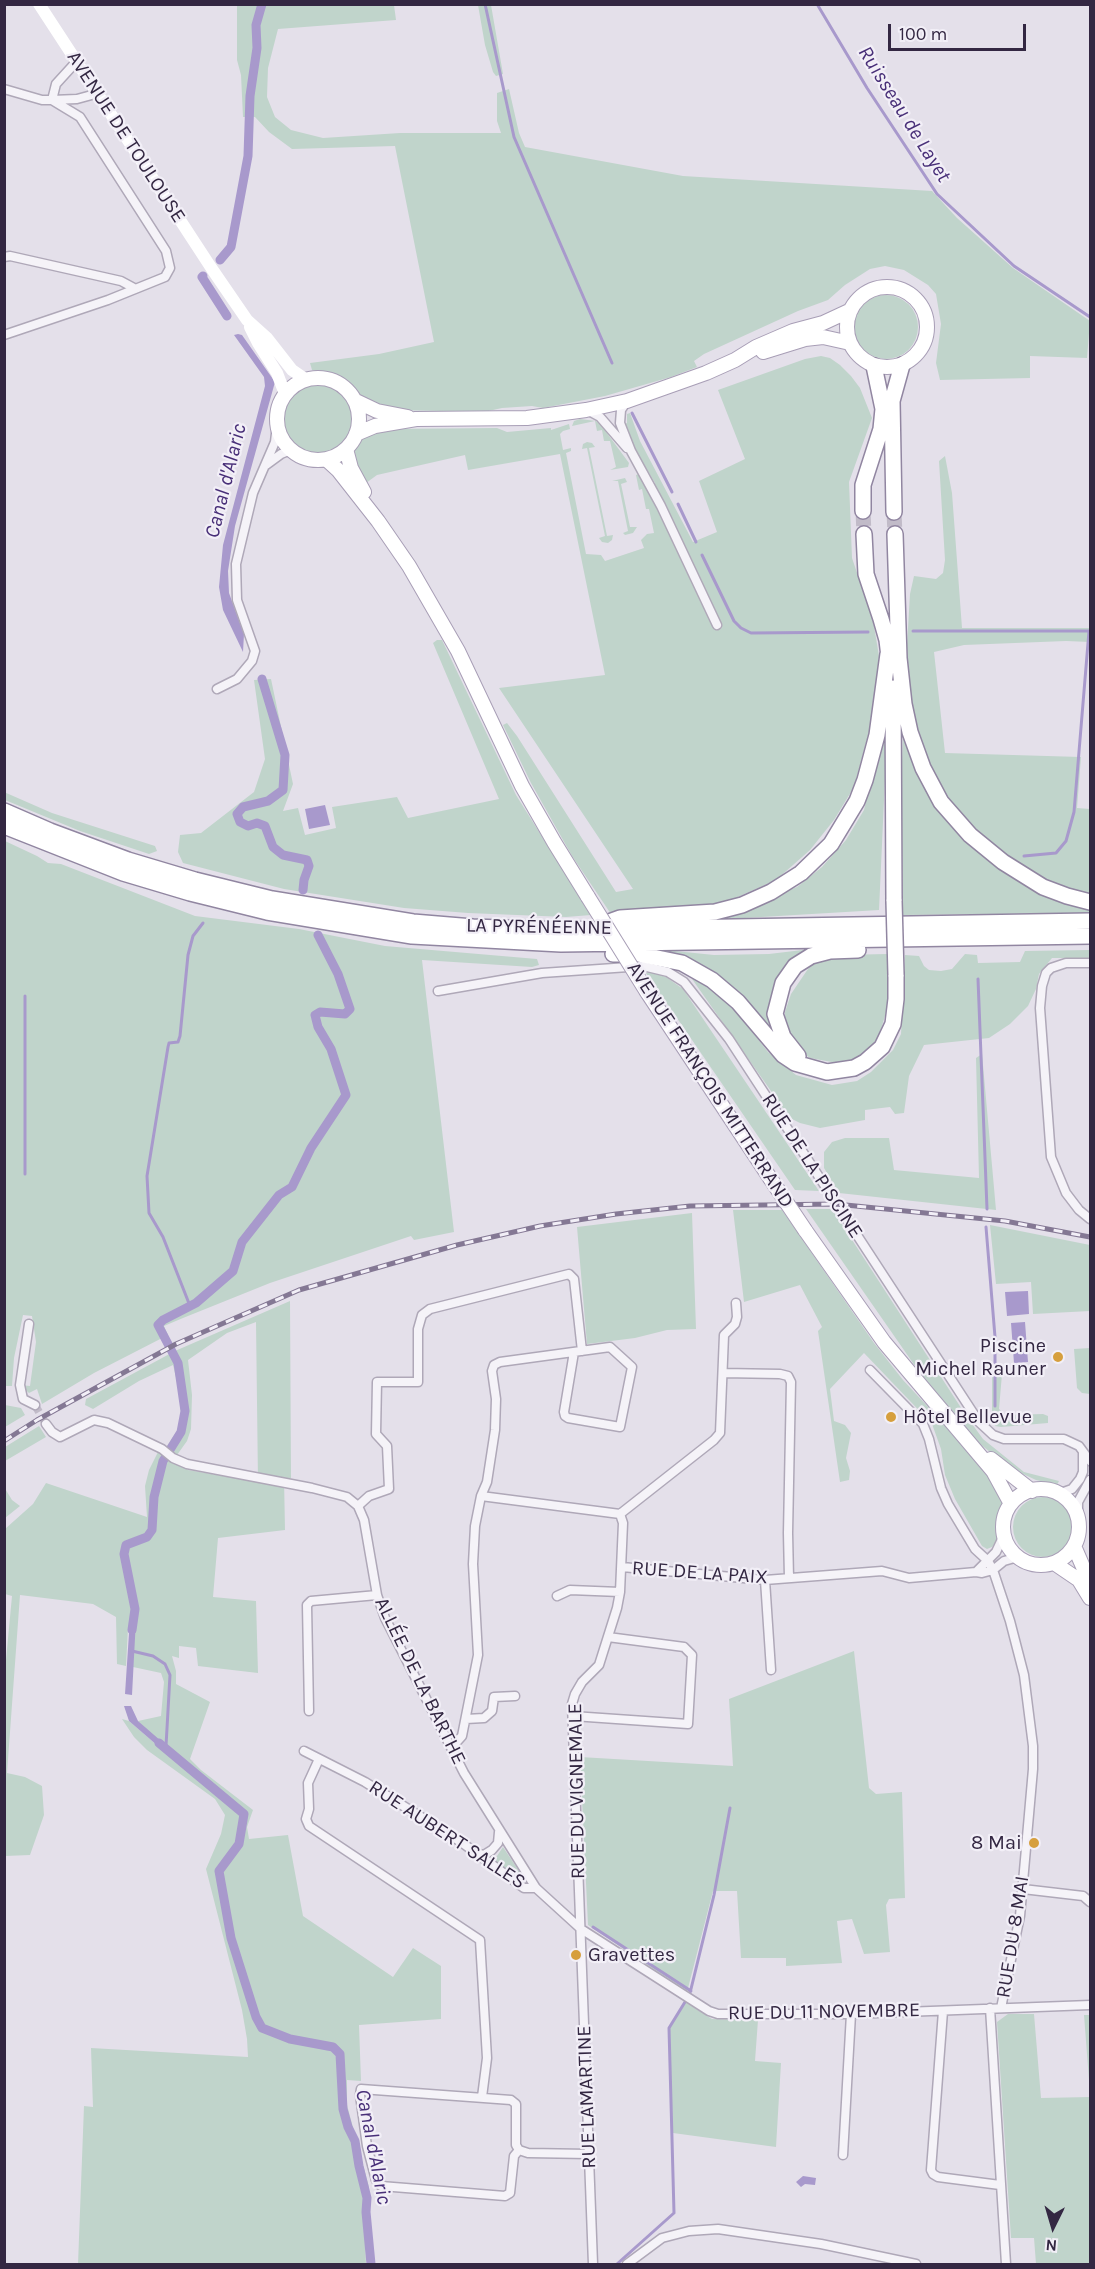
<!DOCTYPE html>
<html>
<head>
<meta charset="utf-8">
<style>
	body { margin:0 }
	#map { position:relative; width:1095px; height:2269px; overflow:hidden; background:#e4e0ea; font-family:Karla,sans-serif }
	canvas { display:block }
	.frame { position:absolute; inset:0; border:6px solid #332742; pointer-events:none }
	.north { position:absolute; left:1023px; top:2197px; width:60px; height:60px; -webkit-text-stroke:4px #f2eff7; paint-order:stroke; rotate:185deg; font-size:16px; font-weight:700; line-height:24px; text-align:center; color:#332742 }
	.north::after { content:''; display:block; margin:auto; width:21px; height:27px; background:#332742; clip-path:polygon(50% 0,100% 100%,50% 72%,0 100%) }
	.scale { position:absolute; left:888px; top:24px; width:138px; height:27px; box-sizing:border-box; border:3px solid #332742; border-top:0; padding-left:8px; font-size:18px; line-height:21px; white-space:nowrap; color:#332742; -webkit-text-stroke:4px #f2eff7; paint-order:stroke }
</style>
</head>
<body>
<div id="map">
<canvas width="1095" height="2269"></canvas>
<div class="frame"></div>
<div class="north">N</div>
<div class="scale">100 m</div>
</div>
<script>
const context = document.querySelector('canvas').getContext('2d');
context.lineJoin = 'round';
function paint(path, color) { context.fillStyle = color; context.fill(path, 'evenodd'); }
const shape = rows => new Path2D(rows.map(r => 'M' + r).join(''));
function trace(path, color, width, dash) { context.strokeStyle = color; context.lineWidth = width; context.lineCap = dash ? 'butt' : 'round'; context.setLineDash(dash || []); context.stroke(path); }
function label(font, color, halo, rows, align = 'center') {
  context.font = font + ' Karla,sans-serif'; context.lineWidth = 4.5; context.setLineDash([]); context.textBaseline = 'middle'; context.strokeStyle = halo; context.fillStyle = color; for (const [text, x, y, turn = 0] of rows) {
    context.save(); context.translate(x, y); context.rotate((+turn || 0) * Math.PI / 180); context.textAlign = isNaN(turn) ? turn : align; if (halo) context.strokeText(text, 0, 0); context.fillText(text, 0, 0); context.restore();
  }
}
paint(shape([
	[237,5,394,5,396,20,278,29,268,68,267,97,275,117,291,130,323,138,400,133,501,133,497,121,497,93,509,89,519,133,525,147,683,176,932,191,957,218,1013,268,1090,321,1087,358,1030,356,1030,378,940,380,936,363,941,324,936,294,928,285,904,270,885,266,870,269,845,285,828,300,798,311,704,354,694,361,697,367,671,377,605,396,543,408,532,406,502,408,484,412,395,410,364,401,348,383,332,374,312,370,310,363,379,354,434,342,395,146,292,149,269,132,255,117,243,117,241,75,237,60],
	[478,5,491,5,503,74,496,76,493,72,485,45],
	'854 327a32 32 0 1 1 64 0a32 32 0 1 1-64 0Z',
	[821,356,830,358,840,365,851,376,860,388,872,418,849,482,852,558,873,620,879,656,873,717,854,787,834,820,810,850,776,880,731,900,690,909,611,914,572,856,531,783,503,725,507,723,517,736,616,892,633,889,499,688,605,675,560,454,468,470,465,455,377,475,366,483,357,469,354,454,356,446,365,437,388,429,497,428,507,432,551,428,551,430,569,424,570,429,563,431,560,434,563,450,571,448,571,451,566,453,586,554,601,555,605,561,644,548,641,540,647,534,654,533,649,509,646,509,642,489,639,490,636,475,639,474,650,485,655,483,631,443,624,424,627,423,627,414,630,413,640,441,693,542,717,532,699,481,745,459,718,390,805,359],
	'283 418a35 35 0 1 1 70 0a35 35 0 1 1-70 0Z',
	[580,419,596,421,601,425,629,463,628,467,610,470,616,467,610,441,604,441,602,430,597,431,595,421,572,426,574,421],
	[587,442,592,443,595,447,589,448,607,536,613,535,612,540,608,543,602,542,599,538,605,536,587,448,582,449,583,444],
	[945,456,952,493,962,628,1090,628,1090,642,1066,641,964,645,934,652,945,753,1081,757,1077,808,1090,809,1090,895,1067,890,1037,876,1015,863,979,832,949,801,928,764,913,720,905,680,910,594,914,576,936,579,943,573,945,560,939,461],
	[625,478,627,482,621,484,630,527,637,527,633,533,625,535,623,533,628,531,618,481,612,481],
	[437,640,442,640,516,795,591,915,566,917,468,913,404,908,284,889,183,863,178,852,180,835,201,833,254,792,265,759,254,680,271,679,293,784,283,811,298,808,305,835,336,828,332,807,397,797,408,818,499,799,433,643],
	[883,733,887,734,879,910,728,919,726,914,797,887,822,867,846,840,864,810],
	[906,735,970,839,1090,906,1090,913,903,915,901,783,903,736],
	[4,792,52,813,155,846,157,851,149,854,80,831,5,800],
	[5,841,37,856,48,863,61,864,195,916,299,929,385,946,537,959,539,965,532,967,422,960,454,1232,414,1240,411,1236,270,1283,183,1318,164,1326,168,1335,94,1373,42,1404,37,1389,29,1393,20,1385,30,1386,36,1342,32,1316,23,1315,14,1358,12,1386,5,1386],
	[811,949,800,957,772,1022,765,1027,665,953,665,950,714,955,769,954],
	[1090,950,1090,958,1052,958,1039,974,1036,989,1028,1006,1010,1024,989,1038,924,1045,909,1076,904,1113,895,1114,890,1107,865,1110,865,1120,820,1128,800,1123,790,1118,692,979,699,980,713,989,733,1007,768,1052,796,1075,832,1085,857,1081,871,1072,893,1050,901,1034,905,955,919,956,924,966,929,970,941,971,952,969,965,954,977,955,978,963,1020,962,1025,951],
	[887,954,887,1009,879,1036,869,1049,854,1060,837,1063,810,1058,797,1049,784,1025,785,1012,791,994,810,966,818,960,840,955],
	[651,972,666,977,683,989,819,1191,795,1190,646,973],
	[982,1054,996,1210,839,1193,824,1168,824,1152,832,1142,845,1138,889,1138,894,1170,979,1178,976,1058],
	[806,1209,832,1209,967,1417,983,1439,1024,1472,1059,1481,1057,1485,1036,1480,1010,1468,980,1444,931,1389],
	[733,1210,782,1210,874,1343,903,1380,972,1454,1001,1490,1004,1506,997,1541,992,1547,987,1549,982,1546,955,1499,945,1475,941,1449,932,1424,864,1353,830,1389,834,1421,845,1425,851,1433,846,1458,850,1471,849,1480,840,1482,818,1331,822,1327,800,1285,744,1302],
	[692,1213,696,1329,667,1330,635,1338,587,1344,577,1227],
	[990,1225,1090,1245,1090,1311,1033,1314,1031,1282,996,1284],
	[290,1301,291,1478,284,1478,285,1530,218,1538,213,1597,256,1601,258,1673,198,1666,196,1648,179,1646,179,1658,172,1656,176,1671,176,1684,210,1702,190,1759,201,1770,253,1810,247,1827,249,1839,288,1835,303,1916,393,1977,413,1948,441,1966,441,2019,359,2025,361,2081,347,2080,347,2105,369,2187,363,2195,366,2264,78,2264,84,2106,93,2107,91,2048,248,2057,247,2039,242,2010,206,1869,221,1834,225,1815,215,1799,147,1750,134,1737,122,1719,129,1721,166,1753,138,1721,161,1716,164,1682,161,1673,133,1667,134,1628,128,1628,126,1666,117,1664,116,1617,93,1604,20,1595,7,1773,25,1777,42,1786,44,1815,30,1855,5,1856,4,1681,12,1596,5,1594,5,1529,33,1504,46,1483,147,1517,145,1486,149,1470,158,1452,188,1470,258,1482,256,1322,227,1333,188,1360,192,1395,191,1429,187,1441,177,1455,167,1446,177,1431,181,1417,180,1394,173,1365,139,1381,93,1409,85,1405,86,1399,175,1351],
	[1090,1348,1090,1394,1082,1393,1077,1388,1074,1349],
	[1002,1374,999,1409,1006,1415,1043,1414,1048,1416,1048,1423,1001,1427,995,1426,992,1418,992,1375],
	[5,1405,21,1408,25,1415,5,1427],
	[39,1426,46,1437,5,1461,5,1447],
	[4,1487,12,1500,20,1506,5,1518],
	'1013 1527a30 30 0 1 1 60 0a30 30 0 1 1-60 0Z',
	[854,1651,869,1788,876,1794,902,1792,905,1898,889,1899,886,1905,890,1952,864,1954,852,1919,837,1921,842,1963,786,1966,786,1958,741,1958,737,1891,713,1891,687,1992,588,1925,580,1757,733,1766,729,1699],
	[503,1847,519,1871,519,1874,512,1874,491,1859,497,1856],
	[685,2002,712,2019,758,2020,755,2061,781,2063,776,2147,673,2133,669,2028],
	[1008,2014,1034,2014,1041,2098,1090,2097,1090,2264,1036,2264,1034,2238,1011,2238,997,2022],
	[1084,2015,1090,2015,1090,2093]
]), '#c0d4cb');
paint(shape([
	[238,334,242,335,275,382,235,526,228,571,229,593,244,634,243,652,223,610,219,587,223,545,265,386,264,377,234,335],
	[325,805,330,825,309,829,305,809],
	[1028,1291,1029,1314,1007,1316,1005,1292],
	[1025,1322,1028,1362,1014,1363,1011,1323],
	[130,1618,136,1619,132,1695,125,1694],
	[124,1706,131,1706,138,1721,169,1748,166,1753,129,1721],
	[803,2176,816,2178,815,2185,805,2184,801,2187,796,2182]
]), '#a899cc');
trace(shape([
	[485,4,514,137,612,363],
	[817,4,867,88,937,194,1014,266,1090,317],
	[632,413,672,492],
	[678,504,696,542],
	[702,555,734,621,741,628,751,633,868,632],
	[913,631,1089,631],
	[1024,856,1056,853,1066,841,1074,812,1089,631],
	[978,979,987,1209],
	[25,1174,25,996],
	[986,1227,995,1337,995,1406],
	[190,1306,163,1237,149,1213,147,1176,168,1047,169,1043,178,1042,180,1036,188,955,193,936,203,923],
	[132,1651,153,1656,165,1664,170,1675,166,1746],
	[593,1927,691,1991],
	[690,1993,714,1895,730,1808],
	[617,2264,674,2213,669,2028,685,2002]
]), '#a899cc', 3);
trace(shape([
	[220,260,231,247,248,156,250,96,257,48,256,25,262,4],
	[203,276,202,277,227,316],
	[262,679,285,755,283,790,268,801,243,807,237,814,240,822,248,826,257,823,265,826,273,847,283,855,307,860,309,866,304,880,303,890],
	[132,1630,135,1609,124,1554,126,1545,147,1537,152,1530,154,1497,163,1461,181,1432,185,1411,178,1363,158,1325,163,1320,196,1303,233,1271,242,1242,279,1195,292,1187,311,1148,346,1095,331,1049,318,1027,315,1015,320,1012,345,1014,350,1009,338,974,318,935],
	[159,1743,244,1814,239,1844,219,1871,231,1938,256,2017,262,2028,290,2039,333,2047,340,2054,343,2109,348,2127,355,2141,359,2166,367,2198,366,2212,371,2264]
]), '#a899cc', 9);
trace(shape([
	[35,1405,46,1424]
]), '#c1bbc8', 8, [8, 4]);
trace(shape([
	[863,511,864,534],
	[894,512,895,534]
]), '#c1bbc8', 15, [15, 8]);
const street = shape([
	[77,61,56,84,52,100,77,99,99,93],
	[4,89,42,100,52,100,80,117,166,251,170,268,165,277,108,300,4,335],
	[4,257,10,256,121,281,134,288],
	[627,401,621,410,620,423,631,451,661,506,717,625],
	[587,410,600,417,627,448],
	[266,465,281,454,291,450],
	[217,689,237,679,252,661,255,651,237,600,236,564,253,493,275,442,277,425],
	[1090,963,1066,963,1051,968,1046,973,1042,986,1040,1008,1051,1157,1066,1193,1079,1210,1090,1219],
	[438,991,542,973,643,966,668,972,684,982,729,1039,979,1422,993,1435,1004,1439,1064,1439,1079,1446,1090,1461],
	[29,1324,20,1385,23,1399,35,1405],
	[870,1370,923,1424,929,1439,941,1488,948,1504,975,1549,988,1561,993,1570,1010,1621,1024,1675,1033,1746,1033,1769,1020,1916,1001,2008],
	[723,1373,780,1374,788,1376,791,1382,788,1533,789,1578],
	[46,1424,52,1432,60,1437,94,1420,108,1423,162,1449,173,1458,187,1464,312,1488,347,1497,358,1506,364,1520,377,1595,385,1618,464,1773,536,1888,581,1929,709,2011,718,2014,851,2014,1090,2005],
	[1058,1494,1072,1489,1080,1479,1083,1472,1083,1453],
	[481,1496,620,1514,714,1440,720,1433,724,1335,735,1324,737,1317,736,1303],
	[358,1506,369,1496,389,1489,387,1446,376,1434,377,1382,418,1382,418,1329,422,1315,430,1309,569,1274,574,1279,582,1351],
	[1078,1518,1078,1502,1090,1480],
	[622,1567,765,1580,882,1571,909,1578,976,1572,982,1573,993,1570,1004,1561,1018,1557],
	[976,1572,996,1552,1004,1535],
	[765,1580,771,1670],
	[557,1596,570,1590,620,1592],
	[309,1711,307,1605,311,1601,377,1595],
	[573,1716,688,1724,692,1655,684,1647,608,1637],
	[466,1719,484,1718,492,1711,494,1697,515,1696],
	[452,1747,462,1736,478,1655,473,1564,475,1526,481,1496,487,1482,495,1430,496,1399,492,1371,494,1365,500,1362,610,1347,632,1367,620,1427,568,1418,565,1416,564,1412,574,1352],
	[304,1751,365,1782,461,1842,524,1888,536,1888],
	[319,1759,308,1783,309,1809,306,1819,309,1826,480,1940,487,2058,482,2097],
	[479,1854,484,1855,492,1850,498,1843,499,1832],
	[1023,1889,1083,1896,1090,1902],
	[990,2008,1006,2264],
	[943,2011,931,2170,933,2174,938,2177,1000,2185],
	[519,2150,514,2156,510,2193,505,2196,381,2186,376,2180,367,2146,360,2095,361,2089,511,2100,516,2104,516,2145,519,2150,528,2153,589,2154],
	[843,2155,851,2014],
	[593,2264,572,1704,575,1694,582,1682,599,1665,617,1608,620,1592,623,1523,620,1514],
	[627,2264,662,2238,689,2231,718,2229,821,2244,916,2264]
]);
const primary = shape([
	'847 327a40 40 0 1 1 80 0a40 40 0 1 1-80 0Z',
	[763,352,805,339,823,337,850,343],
	'277 419a41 41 0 1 1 82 0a41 41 0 1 1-82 0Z',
	[356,401,377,411,408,417],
	[356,434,375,426,416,419,527,418,586,410,627,401,706,373,735,360,756,347,793,331,823,323,851,310],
	[346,449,351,468,364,492],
	[326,459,338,470,378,521,409,566,458,651,522,786,554,842,588,897],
	[647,992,770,1178],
	[805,1230,884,1342,993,1471,1011,1504],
	[991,1459,1032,1491],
	'1003 1527a38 38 0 1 1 76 0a38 38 0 1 1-76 0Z',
	[1074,1546,1090,1583],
	[1054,1563,1079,1580,1090,1598]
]);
const highway = shape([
	[863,511,863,485,881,429,883,409,874,366],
	[894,512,892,401,902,365],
	[864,534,866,574,881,619,887,640,890,665],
	[895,534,899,658,904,704,910,732,923,768,941,802,970,835,1003,862,1043,887,1067,896,1090,902],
	[893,688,894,901],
	[4,811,50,831,128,860,195,880,272,899,413,922,473,927,557,930,1090,921],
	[4,826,123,873,190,893,267,912,412,936,561,944,1090,936],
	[609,922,620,918,715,912,742,905,771,892,801,873,831,844,857,801,865,780,877,735,888,654],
	[613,954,638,954,682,963,712,980,738,1002,783,1055,795,1063,827,1072,854,1068,865,1062,882,1047,893,1024,896,999,896,975],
	[798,1056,783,1037,775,1014,783,983,795,966,811,956,830,951,858,950]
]);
trace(street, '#afa8b8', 11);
trace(primary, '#a89eb6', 16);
trace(highway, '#9186a1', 18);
trace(street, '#f5f3f8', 8);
trace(shape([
	[39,4,212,269,247,320,267,338,292,370,305,379],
	[250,327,258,343,277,373,285,394]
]), '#fff', 12);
trace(primary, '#fff', 14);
trace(highway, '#fff', 15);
const rail = shape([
	[4,1441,37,1420,176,1344,299,1290,457,1245,540,1226,616,1214,690,1206,836,1204,1005,1221,1090,1237]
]);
trace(rail, '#847894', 5);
trace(rail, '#f2eff7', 3, [9]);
const primaryBridge = shape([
	[588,897,647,992],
	[770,1178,805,1230]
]);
const highwayBridge = shape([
	[894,901,896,975]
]);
trace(primaryBridge, '#a89eb6', 16, []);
trace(highwayBridge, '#9186a1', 18, []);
trace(primaryBridge, '#fff', 14);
trace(highwayBridge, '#fff', 15);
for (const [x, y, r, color] of [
	[1058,1357,6,"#d69f3d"],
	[891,1417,6,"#d69f3d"],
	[1034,1843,6,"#d69f3d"],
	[576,1955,6,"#d69f3d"]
]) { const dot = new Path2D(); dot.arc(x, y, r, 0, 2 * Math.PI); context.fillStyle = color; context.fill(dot); trace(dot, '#f2eff7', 2); }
label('20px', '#332742', '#f2eff7', [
	["AVENUE DE TOULOUSE",126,137,57],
	["LA PYRÉNÉENNE",539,927,1],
	["AVENUE FRANÇOIS MITTERRAND",710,1085,57],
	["RUE DE LA PISCINE",812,1166,57],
	["RUE DE LA PAIX",700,1573,4],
	["ALLÉE DE LA BARTHE",420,1681,64],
	["RUE DU VIGNEMALE",577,1791,-91],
	["RUE AUBERT SALLES",447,1835,33],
	["RUE DU 8 MAI",1013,1937,-81],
	["RUE DU 11 NOVEMBRE",824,2012,-1],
	["RUE LAMARTINE",587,2097,-92]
]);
label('20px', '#332742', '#f2eff7', [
	["Piscine",1046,1346],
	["Michel Rauner",1046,1369],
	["Hôtel Bellevue",903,1417,"left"],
	["8 Mai",1022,1843],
	["Gravettes",588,1955,"left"]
], 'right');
label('italic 21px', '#482f78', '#f2eff7', [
	["Ruisseau de Layet",904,114,58],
	["Canal d'Alaric",226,481,-76],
	["Canal d'Alaric",373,2147,79]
]);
</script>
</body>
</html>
